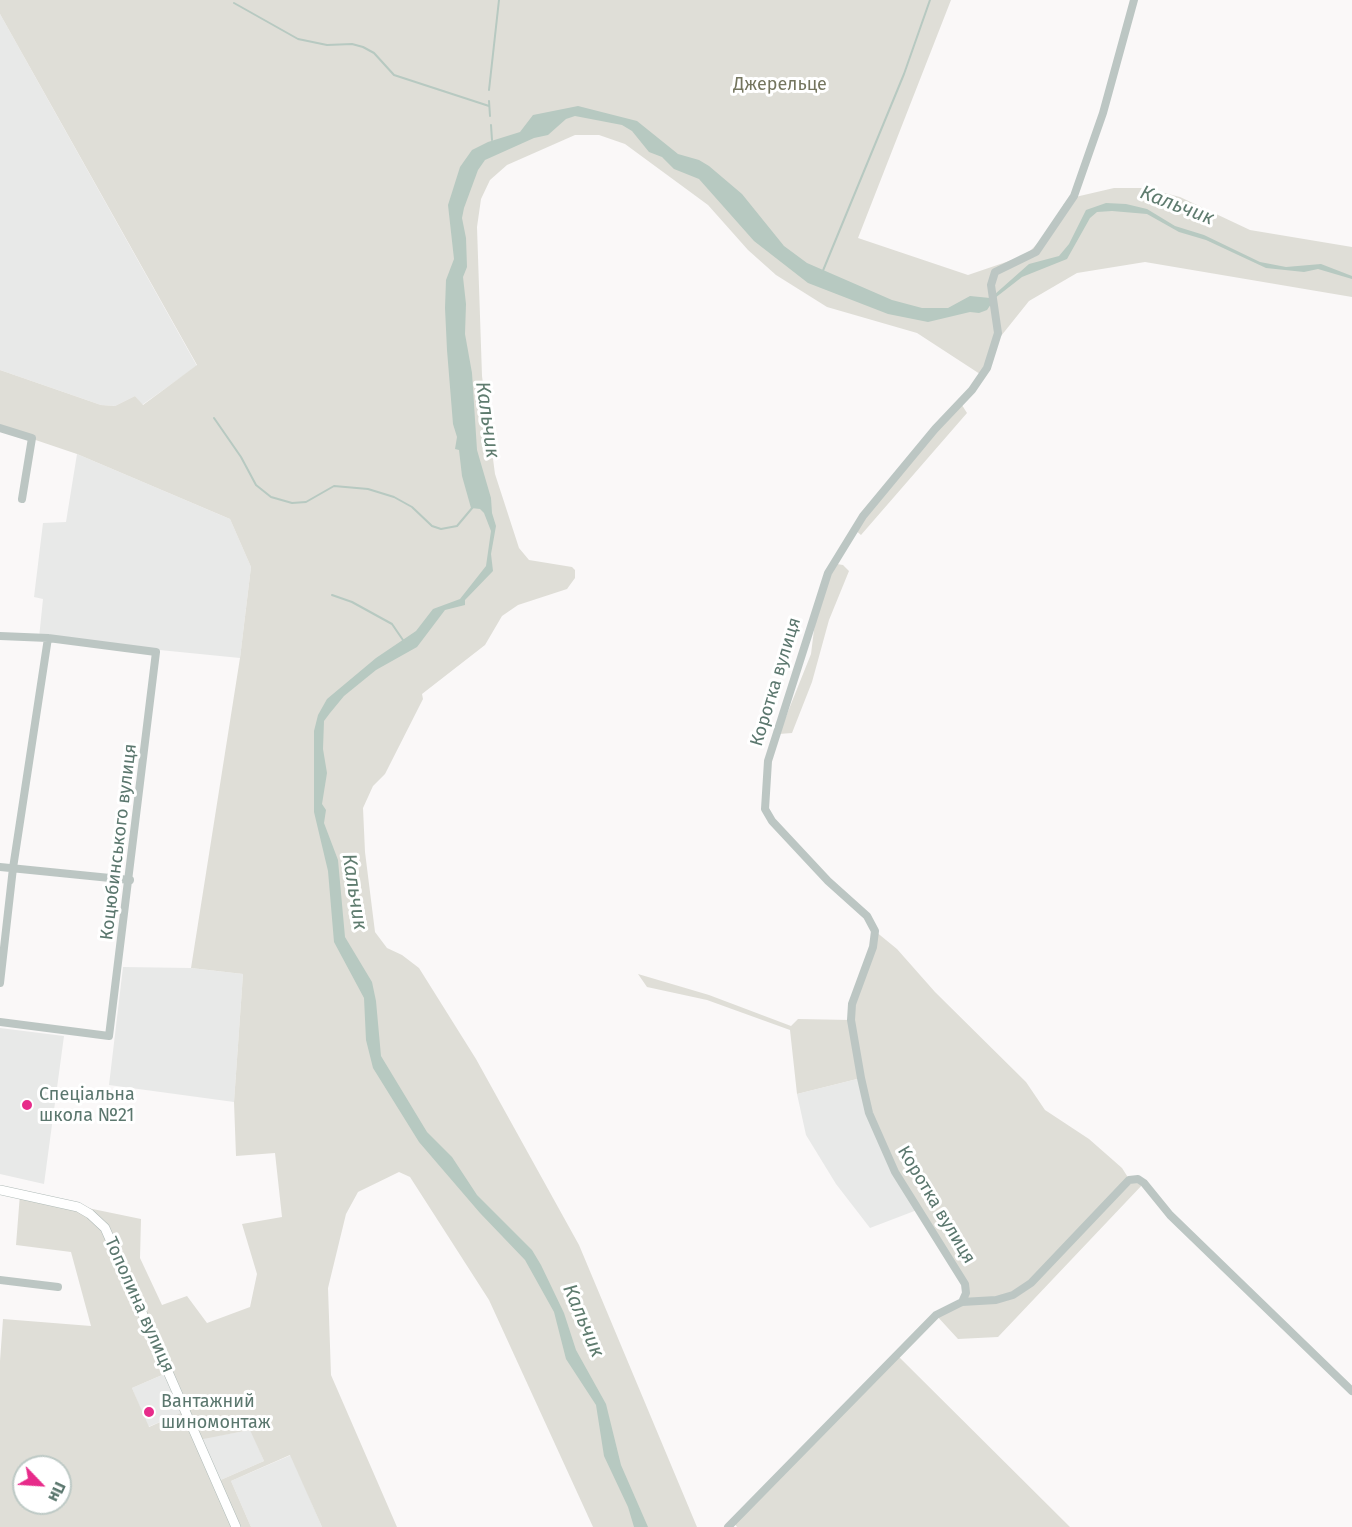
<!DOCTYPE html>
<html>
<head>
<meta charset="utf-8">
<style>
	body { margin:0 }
	#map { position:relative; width:1352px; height:1527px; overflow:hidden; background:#faf8f8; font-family:"Fira Sans",sans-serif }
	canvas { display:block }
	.north { position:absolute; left:12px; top:1455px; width:60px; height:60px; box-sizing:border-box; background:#fff; border:2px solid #bdc9c5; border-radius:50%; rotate:115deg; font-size:16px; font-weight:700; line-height:24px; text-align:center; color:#5b776e }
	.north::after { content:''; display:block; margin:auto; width:21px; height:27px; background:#e72b8a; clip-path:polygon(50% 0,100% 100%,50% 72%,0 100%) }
</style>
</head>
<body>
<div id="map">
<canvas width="1352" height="1527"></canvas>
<div class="north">Пн</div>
</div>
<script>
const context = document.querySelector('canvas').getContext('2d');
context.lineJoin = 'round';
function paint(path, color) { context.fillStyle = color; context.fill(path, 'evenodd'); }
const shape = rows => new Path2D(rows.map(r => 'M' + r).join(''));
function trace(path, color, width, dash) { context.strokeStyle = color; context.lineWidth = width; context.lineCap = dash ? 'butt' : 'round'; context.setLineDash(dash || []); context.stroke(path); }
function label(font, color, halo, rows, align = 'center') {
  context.font = font + ' "Fira Sans",sans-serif'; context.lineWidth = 6; context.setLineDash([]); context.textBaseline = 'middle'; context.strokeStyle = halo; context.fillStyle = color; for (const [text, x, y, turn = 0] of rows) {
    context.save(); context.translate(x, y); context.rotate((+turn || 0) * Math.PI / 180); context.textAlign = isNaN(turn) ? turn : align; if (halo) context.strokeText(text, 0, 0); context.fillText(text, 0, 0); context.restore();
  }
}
paint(shape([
	[0,14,197,366,142,405,135,396,115,406,101,405,0,370],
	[77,454,230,519,251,567,240,658,39,638,43,599,34,597,43,523,66,522],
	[123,967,191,968,243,974,234,1102,109,1085],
	[0,1028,64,1036,44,1184,0,1174],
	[861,1078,917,1210,870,1228,836,1184,806,1135,797,1094],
	[169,1372,186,1411,148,1427,132,1388],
	[251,1430,264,1461,216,1482,198,1439],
	[291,1455,322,1527,251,1527,231,1481]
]), '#e8e9e8');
paint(shape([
	[0,0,951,0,858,238,968,275,1015,259,1030,251,1044,237,1064,204,1071,198,1114,188,1145,188,1180,197,1250,230,1352,247,1352,297,1145,262,1077,273,1029,301,997,341,983,376,917,333,827,307,776,275,748,250,708,205,625,144,599,135,575,135,507,165,490,180,481,199,477,227,482,376,495,474,519,548,529,560,572,567,575,570,575,578,567,589,518,605,502,616,485,645,422,694,423,699,385,774,373,786,363,808,365,852,375,932,387,948,402,955,419,968,476,1059,579,1245,697,1527,593,1527,489,1300,410,1177,399,1172,358,1192,346,1214,328,1288,331,1375,397,1527,322,1527,290,1455,231,1481,251,1527,0,1527,0,1361,3,1319,91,1326,71,1252,16,1245,20,1194,141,1219,140,1258,162,1305,187,1296,207,1323,250,1307,257,1274,242,1224,282,1217,275,1153,236,1156,234,1102,243,974,191,968,240,658,251,567,230,519,77,454,0,428,0,370,101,405,115,406,135,396,143,405,197,365,0,14],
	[169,1372,185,1411,149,1427,132,1388],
	[250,1430,264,1461,216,1482,198,1440],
	[24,1467,60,1467,60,1503,24,1503],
	[960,402,967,413,861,535,854,529],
	[837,564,843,565,849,571,829,620,812,682,792,733,779,734,811,654,816,614,824,587],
	[875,931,897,949,935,992,1026,1082,1045,1110,1089,1139,1122,1168,1129,1179,1144,1183,998,1337,958,1339,936,1315,962,1302,966,1293,882,1143,861,1078,797,1094,790,1030,707,1000,647,987,638,974,709,995,791,1026,798,1019,851,1020],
	[897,1355,1070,1527,737,1527,734,1523]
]), '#dfded7');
paint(shape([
	[578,106,637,121,678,154,699,160,709,166,742,194,784,246,807,263,892,300,922,308,948,308,970,296,990,298,991,304,987,310,979,313,970,312,928,322,888,314,808,283,754,241,699,179,674,169,662,157,649,152,632,131,622,125,575,116,566,119,548,135,534,138,485,160,478,170,464,208,462,218,466,238,467,267,463,277,466,304,465,334,472,373,477,450,491,498,492,513,496,526,491,554,493,571,465,600,465,605,445,610,417,647,376,670,344,696,330,713,324,721,323,749,327,773,322,804,326,810,324,823,338,860,345,937,372,982,376,1001,381,1056,427,1132,452,1157,477,1195,532,1250,541,1265,564,1313,576,1350,606,1404,621,1465,648,1527,634,1527,628,1507,604,1456,596,1405,566,1359,554,1312,525,1260,480,1213,419,1142,373,1068,366,1040,364,998,334,942,328,871,314,812,314,731,318,715,327,699,376,658,416,631,433,609,460,599,486,566,491,531,484,513,480,509,471,508,462,476,459,450,455,449,457,437,453,424,447,350,445,308,446,280,454,259,448,205,460,167,472,150,488,142,520,132,533,115],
	[1106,203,1126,204,1147,209,1175,226,1204,235,1260,262,1286,267,1321,264,1352,276,1352,279,1318,269,1304,272,1266,268,1206,240,1179,232,1147,214,1112,211,1097,212,1090,218,1067,259,1022,277,995,298,994,295,1029,264,1059,256,1069,244,1086,210]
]), '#b7c9c1');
trace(shape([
	[234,3,298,39,327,45,352,44,363,47,374,53,394,75,489,106],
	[489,90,499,0],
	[489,101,490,116],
	[491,125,492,140],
	[822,273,904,74,930,0],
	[214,418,241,457,256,485,271,497,292,503,306,502,334,486,368,489,394,497,412,507,432,526,441,529,457,526,473,507],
	[332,595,352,602,392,624,405,643]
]), '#b7c9c1', 2);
const major = shape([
	[0,1190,78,1207,90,1214,105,1228,236,1527]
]);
trace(major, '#b0bbb8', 10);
trace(shape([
	[0,428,32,438,22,499],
	[0,636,48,638,156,652,109,1036,0,1022],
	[0,867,130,880],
	[0,983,13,868,48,638],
	[0,1280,58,1287],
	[962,1302,966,1293,965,1284,895,1172,869,1113,861,1078,851,1020,852,1004,873,947,875,931,867,916,828,881,772,821,765,809,768,761,828,573,863,516,935,429,972,390,987,368,998,333,991,285,995,272,1036,252,1074,196,1103,113,1134,0],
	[728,1527,936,1315,962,1302,996,1300,1013,1295,1031,1283,1129,1180,1138,1179,1144,1183,1170,1215,1352,1391]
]), '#bcc6c3', 8);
trace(major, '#fff', 9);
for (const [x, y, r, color] of [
	[27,1105,6,"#e72b8a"],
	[149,1412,6,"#e72b8a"]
]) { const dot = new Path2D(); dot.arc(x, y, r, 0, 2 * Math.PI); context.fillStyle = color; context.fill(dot); trace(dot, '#fff', 2); }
label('18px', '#74755e', '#fff', [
	["Джерельце",780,85]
]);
label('18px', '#5b776e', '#fff', [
	["Коротка вулиця",776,682,-73],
	["Коцюбинського вулиця",119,842,-83],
	["Коротка вулиця",936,1205,59],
	["Тополина вулиця",139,1305,66]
]);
label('18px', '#5b776e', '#fff', [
	["Спеціальна",39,1095],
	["школа №21",39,1116],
	["Вантажний",161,1402],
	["шиномонтаж",161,1423]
], 'left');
label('italic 20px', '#5f7c6f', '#fff', [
	["Кальчик",1177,206,21],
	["Кальчик",487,420,82],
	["Кальчик",354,892,81],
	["Кальчик",583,1321,67]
]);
</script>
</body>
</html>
